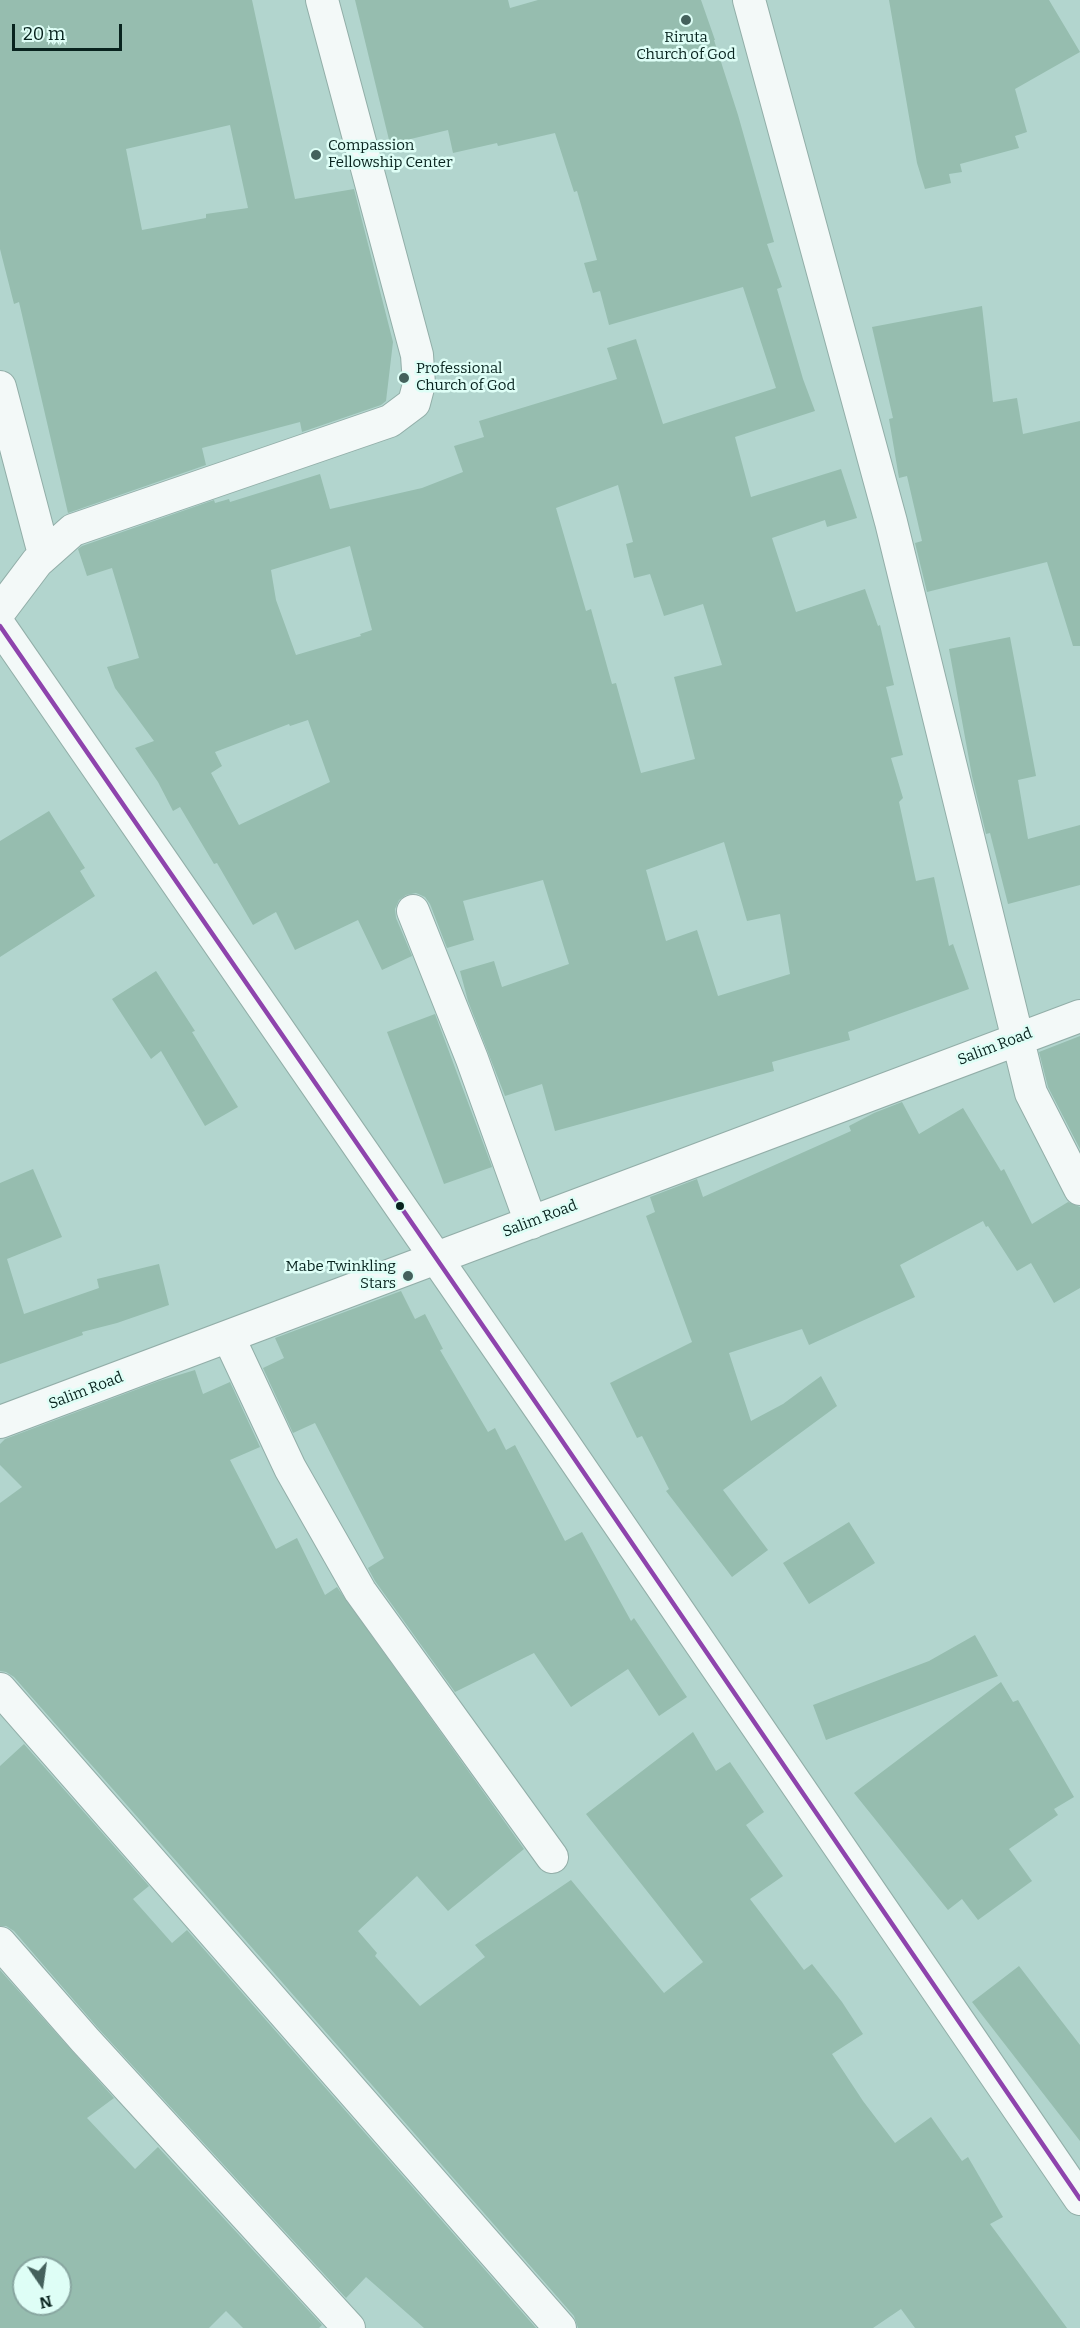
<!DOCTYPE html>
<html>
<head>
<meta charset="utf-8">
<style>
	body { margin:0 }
	#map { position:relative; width:1080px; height:2328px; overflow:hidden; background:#b2d5ce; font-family:Bitter,serif }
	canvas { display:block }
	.north { position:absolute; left:12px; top:2256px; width:60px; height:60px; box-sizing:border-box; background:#defef6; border:2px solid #88a6a0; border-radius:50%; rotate:167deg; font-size:16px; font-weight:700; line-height:24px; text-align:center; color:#08231e }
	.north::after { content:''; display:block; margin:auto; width:21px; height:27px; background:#44615c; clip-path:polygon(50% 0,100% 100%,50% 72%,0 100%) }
	.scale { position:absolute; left:12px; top:24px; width:110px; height:27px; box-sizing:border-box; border:3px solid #08231e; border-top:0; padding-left:8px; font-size:18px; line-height:21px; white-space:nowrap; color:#08231e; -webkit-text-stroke:4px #defef6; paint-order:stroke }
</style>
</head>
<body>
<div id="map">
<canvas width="1080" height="2328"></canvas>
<div class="north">N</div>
<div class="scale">20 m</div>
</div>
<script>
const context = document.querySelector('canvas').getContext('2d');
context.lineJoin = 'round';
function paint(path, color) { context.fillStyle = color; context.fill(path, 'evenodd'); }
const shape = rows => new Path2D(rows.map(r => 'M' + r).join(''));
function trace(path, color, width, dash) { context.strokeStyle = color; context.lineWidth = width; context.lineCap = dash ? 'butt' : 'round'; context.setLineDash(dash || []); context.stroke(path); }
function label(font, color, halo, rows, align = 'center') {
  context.font = font + ' Bitter,serif'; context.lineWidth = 5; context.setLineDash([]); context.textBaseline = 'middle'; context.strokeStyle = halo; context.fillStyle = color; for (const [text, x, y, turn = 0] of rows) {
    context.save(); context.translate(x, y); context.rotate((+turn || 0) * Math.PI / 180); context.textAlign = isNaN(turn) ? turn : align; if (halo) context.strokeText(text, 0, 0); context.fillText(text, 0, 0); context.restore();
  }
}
paint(shape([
	[0,0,252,0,295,199,354,189,393,342,386,401,381,405,302,432,300,422,202,448,206,465,68,513,19,302,14,304,0,249],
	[230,125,248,208,206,214,206,218,142,230,126,149],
	[355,0,508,0,510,8,538,0,701,0,715,40,714,40,738,115,774,242,767,244,782,287,777,289,803,379,815,411,735,437,751,497,841,469,857,518,827,527,825,520,772,538,796,612,865,589,878,626,880,625,894,685,886,687,903,755,891,758,903,798,899,802,916,881,934,877,949,946,953,944,969,989,848,1032,850,1040,772,1062,774,1071,555,1131,542,1084,505,1096,468,1001,460,971,494,961,502,987,569,964,543,880,463,901,474,940,447,948,430,904,425,897,416,893,406,895,399,900,395,909,396,918,412,956,382,970,358,920,295,950,276,912,253,925,217,863,214,864,180,807,173,811,158,782,135,748,154,741,115,688,107,667,139,658,112,568,87,576,78,549,82,546,214,500,215,503,229,499,230,502,320,474,330,509,422,488,463,472,454,446,484,437,479,421,617,379,607,348,636,339,663,424,776,388,743,287,609,325,600,291,593,293,584,263,597,260,577,191,574,192,555,133,498,146,497,143,453,153,448,130,390,144],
	[618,485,633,542,626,544,634,578,650,574,664,616,703,604,722,665,674,677,695,759,641,773,616,683,612,684,591,609,586,611,556,508],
	[350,546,372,630,360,634,361,636,296,655,276,600,271,570],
	[308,720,330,782,239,825,211,773,222,766,215,752,289,724,290,726],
	[724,842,747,921,780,914,790,974,718,996,697,930,666,941,646,870],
	[889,0,1049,0,1080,52,1015,89,1027,132,1015,136,1019,148,960,164,962,172,949,174,951,183,925,189,917,163],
	[982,306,993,402,1017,398,1023,434,1080,421,1080,646,1073,646,1047,562,927,592,915,543,922,541,907,476,899,478,889,419,893,418,872,327],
	[1010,637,1036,776,1018,780,1028,839,1080,825,1080,885,1008,904,990,833,986,834,972,776,949,649],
	[49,811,85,868,80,871,95,896,0,957,0,841],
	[156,971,195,1031,192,1032,238,1107,205,1126,161,1051,151,1059,112,999],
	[435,1014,492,1167,444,1184,387,1032],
	[1080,1036,1080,1149,1048,1087,1039,1052],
	[902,1102,919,1134,963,1108,1001,1171,1004,1169,1032,1224,1068,1202,1080,1207,1080,1288,1054,1303,1031,1263,1017,1271,988,1226,986,1227,983,1221,900,1265,915,1297,809,1345,802,1329,729,1353,751,1421,783,1404,821,1376,837,1406,723,1490,768,1550,732,1577,666,1491,669,1489,642,1436,637,1438,610,1383,692,1342,646,1216,655,1212,650,1197,697,1179,703,1197,851,1131,849,1126,874,1113],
	[33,1169,62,1237,7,1259,24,1314,99,1288,97,1279,159,1264,169,1305,117,1323,82,1332,83,1335,0,1364,0,1183],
	[401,1291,415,1319,425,1314,443,1349,440,1350,488,1432,495,1428,506,1450,515,1445,565,1541,582,1532,631,1621,634,1618,687,1697,659,1716,628,1669,571,1707,534,1653,455,1692,375,1581,368,1568,384,1558,315,1423,293,1433,263,1368,284,1358,275,1338],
	[195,1370,203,1394,230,1382,260,1447,230,1460,276,1549,297,1538,325,1595,337,1587,524,1849,448,1911,417,1876,358,1931,377,1953,375,1956,420,2006,485,1957,475,1945,571,1880,664,1993,703,1962,586,1814,693,1732,716,1771,730,1762,764,1812,746,1825,783,1876,750,1899,804,1970,812,1964,842,2002,863,2034,832,2054,863,2101,895,2143,931,2117,962,2161,968,2157,1003,2217,990,2224,1067,2328,915,2328,901,2309,873,2328,578,2328,574,2316,177,1862,14,1677,6,1672,0,1671,0,1503,22,1487,0,1465,0,1444,5,1439,159,1381],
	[849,1522,875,1563,809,1604,783,1563],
	[975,1635,998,1676,826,1740,813,1705,929,1661],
	[1001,1682,1013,1702,1018,1700,1074,1797,1054,1809,1058,1815,1009,1849,1032,1881,978,1920,962,1899,948,1910,854,1793],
	[24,1744,149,1886,133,1899,172,1943,187,1930,536,2328,424,2328,366,2277,346,2298,98,2028,14,1931,6,1926,0,1926,0,1766],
	[1019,1966,1080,2045,1080,2141,972,2002],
	[0,1970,114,2098,87,2118,135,2169,158,2147,322,2325,319,2328,243,2328,226,2311,209,2328,0,2328],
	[24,2268,60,2268,60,2304,24,2304]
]), '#96bdaf');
const street = shape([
	[749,0,891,522,1031,1093,1080,1189],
	[0,387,44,554],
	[0,611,37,562,73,530,390,421,414,403,419,384,417,355,322,0],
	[0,626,554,1429,1080,2199],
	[413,911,472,1059,531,1223],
	[229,1338,290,1468,360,1591,552,1857],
	[0,1422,1080,1016],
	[0,1689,560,2328],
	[0,1943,85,2040,349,2328]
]);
trace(street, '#92aea8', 34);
trace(street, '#f3f9f8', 32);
trace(shape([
	[0,626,554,1429,1080,2199]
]), '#8e44ad', 4.5);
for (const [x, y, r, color] of [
	[686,20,6,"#44615c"],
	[316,155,6,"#44615c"],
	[404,378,6,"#44615c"],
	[400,1206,5,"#08231e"],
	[408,1276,6,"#44615c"]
]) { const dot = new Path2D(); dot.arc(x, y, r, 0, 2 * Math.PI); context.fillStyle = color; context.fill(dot); trace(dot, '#defef6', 2); }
label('15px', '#08231e', '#defef6', [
	["Riruta",686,38,"center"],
	["Church of God",686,55,"center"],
	["Compassion",328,146],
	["Fellowship Center",328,163],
	["Professional",416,369],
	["Church of God",416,386],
	["Mabe Twinkling",396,1267,"right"],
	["Stars",396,1284,"right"]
], 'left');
label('15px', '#08231e', '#defef6', [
	["Salim Road",995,1047,-21],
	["Salim Road",540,1219,-21],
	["Salim Road",86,1391,-21]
]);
</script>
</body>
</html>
